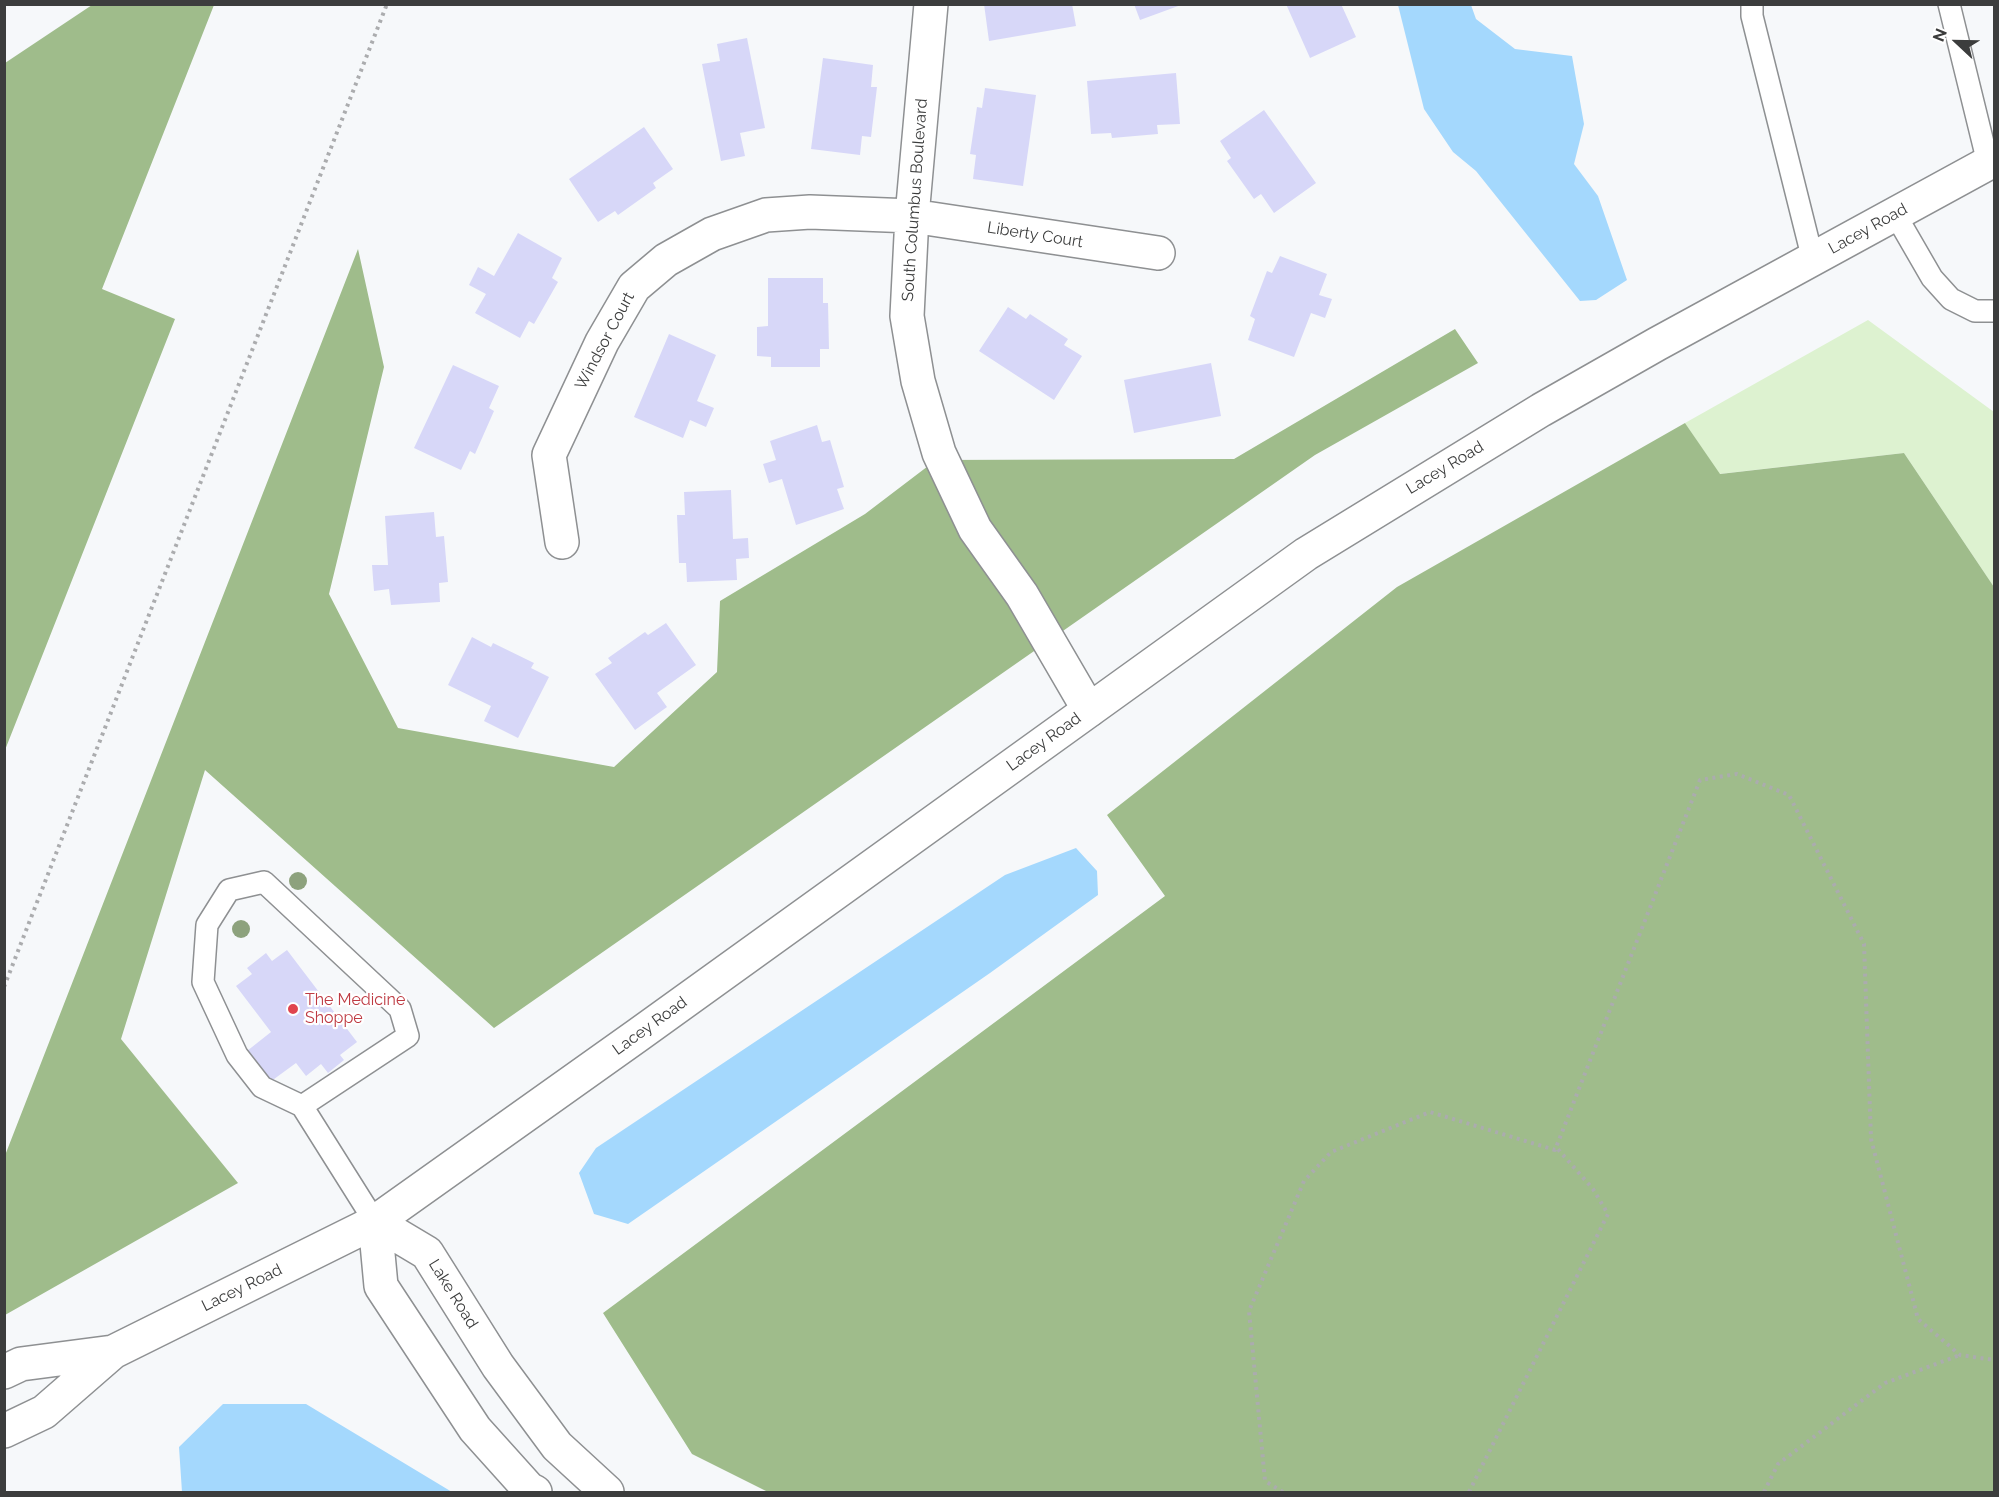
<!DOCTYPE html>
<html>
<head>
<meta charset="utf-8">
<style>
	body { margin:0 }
	#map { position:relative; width:1999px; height:1497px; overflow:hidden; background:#f6f8fa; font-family:Raleway,sans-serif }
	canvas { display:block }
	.frame { position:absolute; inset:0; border:6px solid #3c3d3d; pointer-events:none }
	.north { position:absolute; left:1927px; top:12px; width:60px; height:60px; -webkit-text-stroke:4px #fff; paint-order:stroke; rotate:292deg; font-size:16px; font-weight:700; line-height:24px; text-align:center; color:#3c3d3d }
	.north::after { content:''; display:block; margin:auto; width:21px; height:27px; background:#3c3d3d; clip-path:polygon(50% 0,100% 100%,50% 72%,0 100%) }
</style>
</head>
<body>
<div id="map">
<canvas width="1999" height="1497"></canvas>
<div class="frame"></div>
<div class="north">N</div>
</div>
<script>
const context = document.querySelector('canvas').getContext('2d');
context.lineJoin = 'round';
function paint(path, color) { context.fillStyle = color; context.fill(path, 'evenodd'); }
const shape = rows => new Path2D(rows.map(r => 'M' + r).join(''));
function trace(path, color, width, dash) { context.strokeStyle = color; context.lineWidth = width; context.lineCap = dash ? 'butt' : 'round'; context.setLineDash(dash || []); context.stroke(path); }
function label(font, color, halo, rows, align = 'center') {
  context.font = font + ' Raleway,sans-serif'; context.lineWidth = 4.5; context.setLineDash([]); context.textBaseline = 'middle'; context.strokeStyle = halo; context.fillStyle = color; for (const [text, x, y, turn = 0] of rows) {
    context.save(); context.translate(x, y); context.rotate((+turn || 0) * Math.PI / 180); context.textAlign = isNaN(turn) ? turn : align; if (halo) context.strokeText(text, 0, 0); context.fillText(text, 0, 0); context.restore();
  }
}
paint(shape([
	[1868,320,1994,412,1994,587,1904,453,1719,474,1685,423]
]), '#ddf2d0');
paint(shape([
	[92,5,214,5,102,289,175,319,5,750,5,63],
	[358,249,384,367,329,594,398,728,614,767,717,672,720,601,865,514,936,460,1234,459,1455,329,1478,363,1315,455,494,1028,205,770,121,1039,238,1183,5,1315,4,1158],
	[1685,423,1720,474,1904,453,1994,587,1994,1492,768,1492,692,1454,603,1313,1165,896,1107,815,1397,587]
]), '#9fbc8b');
paint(shape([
	[1398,5,1471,5,1476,19,1515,49,1572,56,1584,124,1574,164,1598,196,1627,280,1596,300,1580,301,1476,171,1453,152,1424,109],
	[1076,848,1097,871,1098,895,990,973,628,1224,594,1214,579,1173,596,1148,1005,875],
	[223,1404,306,1404,452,1492,182,1492,179,1447]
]), '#a4d8fd');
paint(shape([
	[984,4,1072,4,1076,26,989,41],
	[1134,4,1181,4,1181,5,1140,20],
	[1286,4,1341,4,1356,37,1310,58],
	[747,38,765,128,740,133,745,156,721,161,702,64,720,61,717,44],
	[823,58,873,65,871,87,877,87,871,137,862,136,860,155,811,149],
	[1176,73,1180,124,1157,125,1158,134,1112,138,1111,133,1091,134,1087,81],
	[985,88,1036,95,1023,186,973,179,976,155,970,154,977,107,982,108],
	[1264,110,1316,183,1274,213,1261,194,1254,199,1227,161,1231,158,1220,141],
	[644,127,673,169,653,183,656,188,618,215,615,211,598,222,569,179],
	[518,233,562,258,552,278,558,282,534,324,529,321,520,338,475,313,486,294,469,285,478,267,494,276],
	[1280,256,1327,274,1319,295,1332,299,1325,318,1311,313,1294,357,1248,340,1255,319,1250,316,1267,271,1272,273],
	[768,278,823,278,823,303,828,303,829,349,820,349,820,367,771,367,771,357,757,356,757,327,768,326],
	[1008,307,1026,319,1030,314,1068,339,1064,345,1082,356,1054,400,979,351],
	[669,334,716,355,697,401,714,408,706,427,690,420,683,438,634,417],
	[1211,363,1221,416,1134,433,1124,380],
	[453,365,499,386,489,408,494,411,475,454,470,451,461,470,414,448],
	[817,425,822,442,830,440,844,487,837,489,844,509,796,525,782,479,769,483,763,464,776,460,770,441],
	[731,490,733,539,748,538,749,558,736,559,737,580,687,582,686,563,679,563,677,515,685,515,684,492],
	[434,512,436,537,444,536,448,582,439,583,440,602,391,605,389,589,374,591,372,565,388,565,385,516],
	[666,623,696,665,657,693,667,707,635,730,595,674,612,663,608,658,645,632,648,635],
	[472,637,491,647,493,643,534,663,531,668,549,677,518,738,484,721,491,706,448,685],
	[287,950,357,1042,340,1055,344,1060,328,1073,321,1064,306,1076,296,1063,270,1082,247,1051,271,1032,236,986,252,974,247,968,266,953,272,961]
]), '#d7d7f8');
const service = shape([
	[1752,4,1752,16,1813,260],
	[1949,4,1988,163],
	[1895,214,1932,278,1951,299,1975,311,1994,311],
	[302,1106,408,1036,400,1009,264,882,229,890,207,925,203,982,237,1055,262,1087,302,1106,375,1222]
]);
const minor = shape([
	[931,4,912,216,907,316,918,381,939,453,975,529,1022,595,1089,710],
	[562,542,549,455,602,342,634,287,666,260,712,234,766,215,810,212,912,216,1158,253]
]);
const tertiary = shape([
	[375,1222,427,1253,498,1366,557,1446,607,1492],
	[375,1222,381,1286,475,1429,529,1489,535,1492]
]);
const primary = shape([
	[4,1372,21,1364,113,1352],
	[4,1431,44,1412,113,1352,375,1222,638,1035,1306,554,1541,410,1657,344,1994,160]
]);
trace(service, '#8e9092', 24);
trace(minor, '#8e9092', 36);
trace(tertiary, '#8e9092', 36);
trace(primary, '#8e9092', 36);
trace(shape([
	[4,987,387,4],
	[1283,1492,1265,1481,1249,1311,1304,1181,1331,1152,1430,1112,1555,1150,1700,780,1737,774,1789,795,1864,944,1871,1139,1918,1319,1960,1355,1994,1360],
	[1469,1492,1608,1214,1593,1189,1556,1147],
	[1764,1492,1778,1464,1885,1383,1960,1355]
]), '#abacae', 4, [3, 4.5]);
trace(service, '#fff', 21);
trace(minor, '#fff', 33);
trace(tertiary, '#fff', 33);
trace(primary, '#fff', 33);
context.fillStyle = '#8da27d';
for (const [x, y] of [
	[298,881],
	[241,929]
]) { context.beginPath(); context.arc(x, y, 9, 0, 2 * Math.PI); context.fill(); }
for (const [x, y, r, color] of [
	[293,1009,6,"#e0444e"]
]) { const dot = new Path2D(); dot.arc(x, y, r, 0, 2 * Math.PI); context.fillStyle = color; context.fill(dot); trace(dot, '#fff', 2); }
label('16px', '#3c3d3d', '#fff', [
	["South Columbus Boulevard",915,200,-86],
	["Lacey Road",1868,229,-29],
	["Liberty Court",1035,235,9],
	["Windsor Court",605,341,-62],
	["Lacey Road",1445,468,-31],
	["Lacey Road",1044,742,-36],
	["Lacey Road",650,1026,-36],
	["Lacey Road",242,1288,-26],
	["Lake Road",453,1294,58]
]);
label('16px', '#be3a42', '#fff', [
	["The Medicine",305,1000],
	["Shoppe",305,1018]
], 'left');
</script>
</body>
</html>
